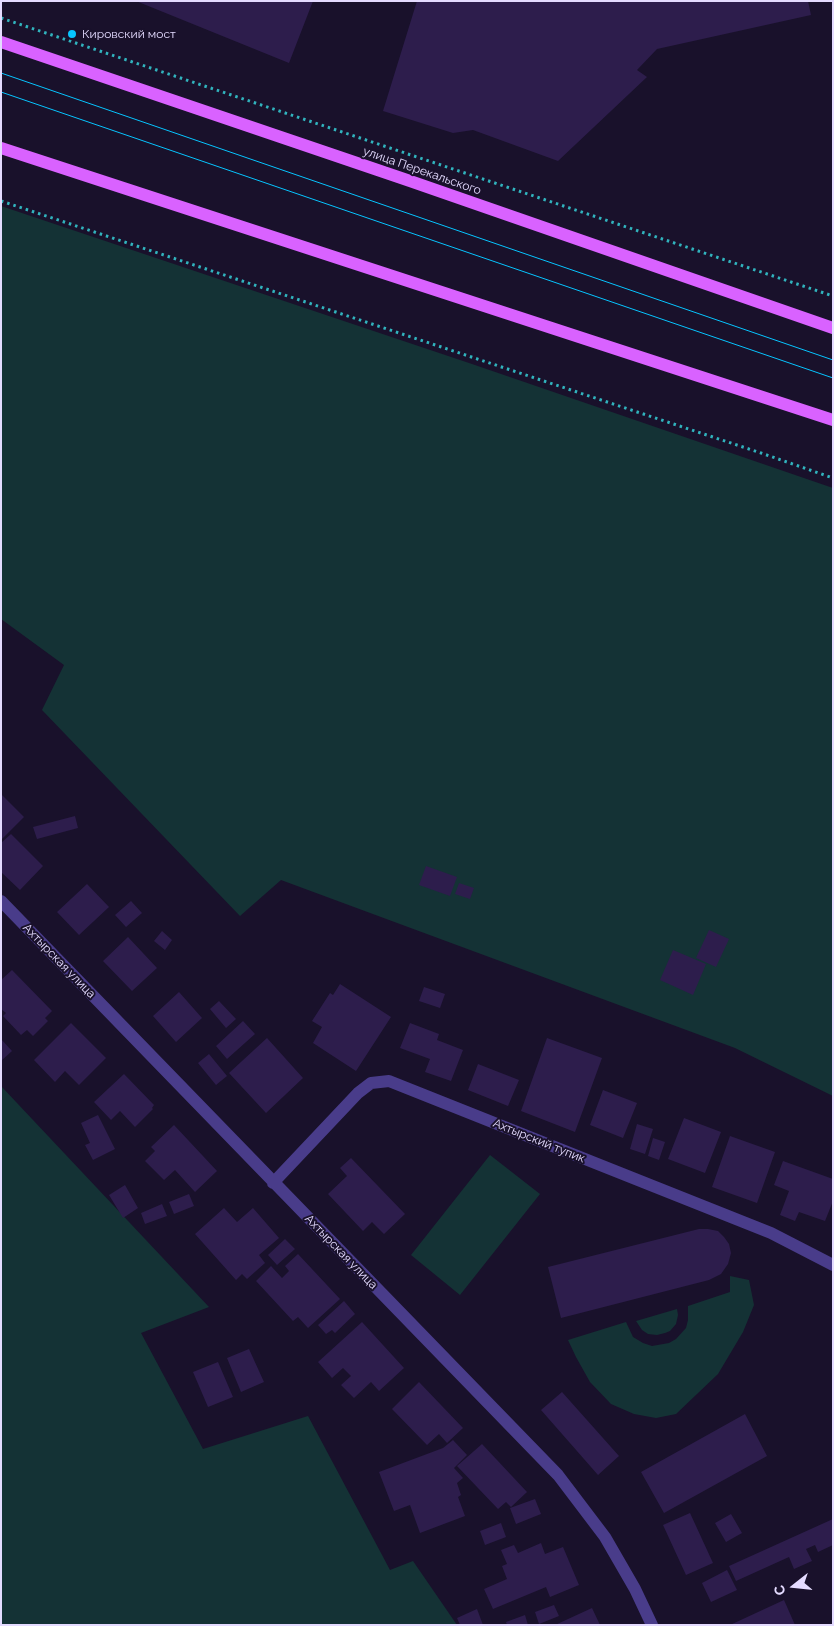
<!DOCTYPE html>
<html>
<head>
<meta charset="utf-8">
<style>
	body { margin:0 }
	#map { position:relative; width:834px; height:1626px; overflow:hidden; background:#19112b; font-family:Raleway,sans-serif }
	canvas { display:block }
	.frame { position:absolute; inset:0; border:2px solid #e4dbff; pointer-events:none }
	.north { position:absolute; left:769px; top:1561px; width:50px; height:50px; -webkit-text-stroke:4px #19112b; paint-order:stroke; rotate:254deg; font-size:14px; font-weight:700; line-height:20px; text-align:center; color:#e4dbff }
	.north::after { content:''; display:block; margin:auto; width:18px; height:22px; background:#e4dbff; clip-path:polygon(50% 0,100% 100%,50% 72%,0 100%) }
</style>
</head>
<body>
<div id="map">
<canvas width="834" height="1626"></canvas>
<div class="frame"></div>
<div class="north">С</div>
</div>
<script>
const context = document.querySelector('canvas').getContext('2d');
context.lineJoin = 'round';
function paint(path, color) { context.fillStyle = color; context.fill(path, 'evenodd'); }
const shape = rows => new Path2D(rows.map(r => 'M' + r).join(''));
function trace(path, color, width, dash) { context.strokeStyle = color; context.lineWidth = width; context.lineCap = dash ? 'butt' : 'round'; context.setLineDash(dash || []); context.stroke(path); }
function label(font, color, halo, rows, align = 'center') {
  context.font = font + ' Raleway,sans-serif'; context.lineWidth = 4; context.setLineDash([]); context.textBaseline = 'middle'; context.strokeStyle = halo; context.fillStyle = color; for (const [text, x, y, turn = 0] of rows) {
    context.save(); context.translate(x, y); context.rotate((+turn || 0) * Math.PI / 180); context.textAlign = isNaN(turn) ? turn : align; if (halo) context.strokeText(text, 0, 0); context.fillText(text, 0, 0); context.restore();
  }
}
paint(shape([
	[1,206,472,364,833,488,833,1096,735,1048,281,880,240,916,42,710,64,665,1,619],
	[1,1086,209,1307,141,1333,203,1449,308,1416,390,1570,413,1561,457,1625,1,1625],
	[490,1155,540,1194,460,1295,411,1255],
	[730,1276,749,1280,754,1305,743,1332,718,1374,676,1414,656,1418,634,1414,611,1404,590,1382,576,1357,568,1340,626,1322,633,1337,643,1343,652,1346,669,1343,676,1339,686,1328,688,1320,688,1306,730,1292],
	[677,1309,678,1315,676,1324,670,1331,665,1333,657,1335,648,1334,642,1330,636,1321]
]), '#143235');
paint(shape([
	[136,1,313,1,289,63],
	[417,1,808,1,811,15,657,49,637,70,647,77,558,161,473,130,453,133,383,111],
	[1,794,24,817,1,840],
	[75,816,78,828,37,839,33,827],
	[11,834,43,866,20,890,1,872,1,843],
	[426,866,457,877,450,896,419,885],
	[459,883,474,888,470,899,455,894],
	[87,884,109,907,79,935,57,912],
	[131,901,142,913,126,927,115,915],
	[709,930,729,939,716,967,696,958],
	[162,931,172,940,165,950,154,941],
	[128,937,157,968,132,991,103,961],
	[673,950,706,964,693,995,660,980],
	[12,970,52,1011,45,1018,48,1021,33,1036,27,1030,21,1035,3,1016,6,1013,1,1009,1,980],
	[340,984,391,1017,356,1071,313,1043,322,1027,312,1021,330,993,333,995],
	[424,987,445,994,440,1008,419,1001],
	[179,992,202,1018,176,1042,153,1016],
	[219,1001,236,1019,226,1028,210,1009],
	[243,1021,255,1034,227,1059,216,1046],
	[71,1023,106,1058,79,1085,65,1071,55,1082,34,1060],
	[410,1023,439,1034,437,1040,463,1050,451,1081,425,1072,430,1059,400,1048],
	[267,1038,303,1078,266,1113,229,1073],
	[547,1038,602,1058,575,1132,521,1111],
	[1,1039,12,1051,1,1061],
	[209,1054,227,1076,216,1085,198,1063],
	[478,1064,519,1080,508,1106,468,1090],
	[124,1074,154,1105,152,1108,153,1109,135,1127,120,1111,111,1120,94,1102],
	[603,1090,637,1103,623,1138,590,1125],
	[98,1115,115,1149,93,1160,85,1145,90,1143,81,1123],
	[684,1118,721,1132,705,1173,668,1159],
	[637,1124,653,1129,645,1154,630,1149],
	[174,1125,217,1171,195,1192,175,1170,164,1180,145,1161,155,1151,151,1147],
	[730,1136,775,1152,757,1203,712,1187],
	[653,1138,665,1142,659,1160,648,1156],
	[351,1158,405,1214,384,1234,372,1222,363,1231,328,1194,347,1176,340,1168],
	[783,1161,833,1179,833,1201,825,1221,799,1212,795,1221,780,1215,789,1191,774,1185],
	[125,1185,138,1208,123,1218,109,1195],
	[189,1194,194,1206,174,1214,169,1202],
	[162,1204,167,1216,145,1224,141,1213],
	[224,1208,237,1222,253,1208,279,1238,259,1255,265,1263,247,1279,242,1274,236,1280,195,1234],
	[699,1229,708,1229,718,1231,724,1237,729,1244,731,1253,728,1264,721,1274,709,1280,561,1318,548,1267],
	[285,1239,295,1249,277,1265,268,1255],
	[298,1254,340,1299,308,1328,298,1317,293,1321,256,1281,271,1266,282,1278,289,1271,285,1266],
	[344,1301,355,1314,335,1333,332,1330,326,1334,318,1325],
	[362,1322,404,1368,379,1391,371,1382,354,1398,341,1385,351,1376,343,1368,332,1378,318,1362],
	[249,1349,264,1382,241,1392,227,1358],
	[218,1362,233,1397,208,1407,193,1372],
	[419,1382,463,1428,447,1443,439,1434,427,1445,392,1409],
	[562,1392,619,1456,598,1475,541,1410],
	[745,1414,767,1456,664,1513,641,1472],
	[453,1440,467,1455,454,1468,463,1478,457,1483,461,1495,458,1497,465,1516,420,1533,410,1505,394,1511,379,1472,443,1448],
	[482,1444,527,1492,511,1507,506,1502,498,1509,457,1466],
	[535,1499,541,1514,516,1524,510,1508],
	[690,1513,713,1563,686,1575,663,1525],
	[731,1514,742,1533,726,1542,715,1523],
	[833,1519,833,1545,818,1552,815,1545,806,1549,812,1561,794,1569,789,1557,736,1581,729,1566],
	[501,1523,506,1537,485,1545,480,1531],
	[541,1543,545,1554,563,1547,579,1585,550,1597,546,1587,493,1609,484,1589,507,1579,502,1566,507,1564,501,1550,514,1545,518,1553],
	[727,1570,737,1590,711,1602,702,1583],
	[784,1600,795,1625,730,1625],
	[554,1605,559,1616,539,1624,535,1612],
	[592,1608,600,1625,555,1625],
	[477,1609,483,1625,460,1625,457,1618],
	[525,1615,528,1625,507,1625,506,1622]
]), '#2d1d4c');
trace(shape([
	[1,18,833,296],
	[1,201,761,453,833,478]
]), '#31b3bd', 3, [2.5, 4]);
trace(shape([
	[1,901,558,1475,605,1537,635,1589,652,1625],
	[273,1183,358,1093,371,1083,389,1081,771,1233,833,1265]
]), '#493c8a', 12);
trace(shape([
	[1,42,410,181,833,328],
	[1,148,833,420]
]), '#d962ff', 12);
trace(shape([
	[1,73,833,360],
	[1,92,833,378]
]), '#07c5ff', 1);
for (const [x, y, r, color] of [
	[72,34,5,"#07c5ff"]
]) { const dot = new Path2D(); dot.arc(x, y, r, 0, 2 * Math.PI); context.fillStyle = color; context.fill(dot); trace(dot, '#19112b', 2); }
label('12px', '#e4dbff', '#19112b', [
	["Кировский мост",82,34]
], 'left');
label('12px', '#e4dbff', '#19112b', [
	["улица Перекальского",422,171,19],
	["Ахтырская улица",59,961,46],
	["Ахтырский тупик",539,1141,22],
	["Ахтырская улица",341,1252,46]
]);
</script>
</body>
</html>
